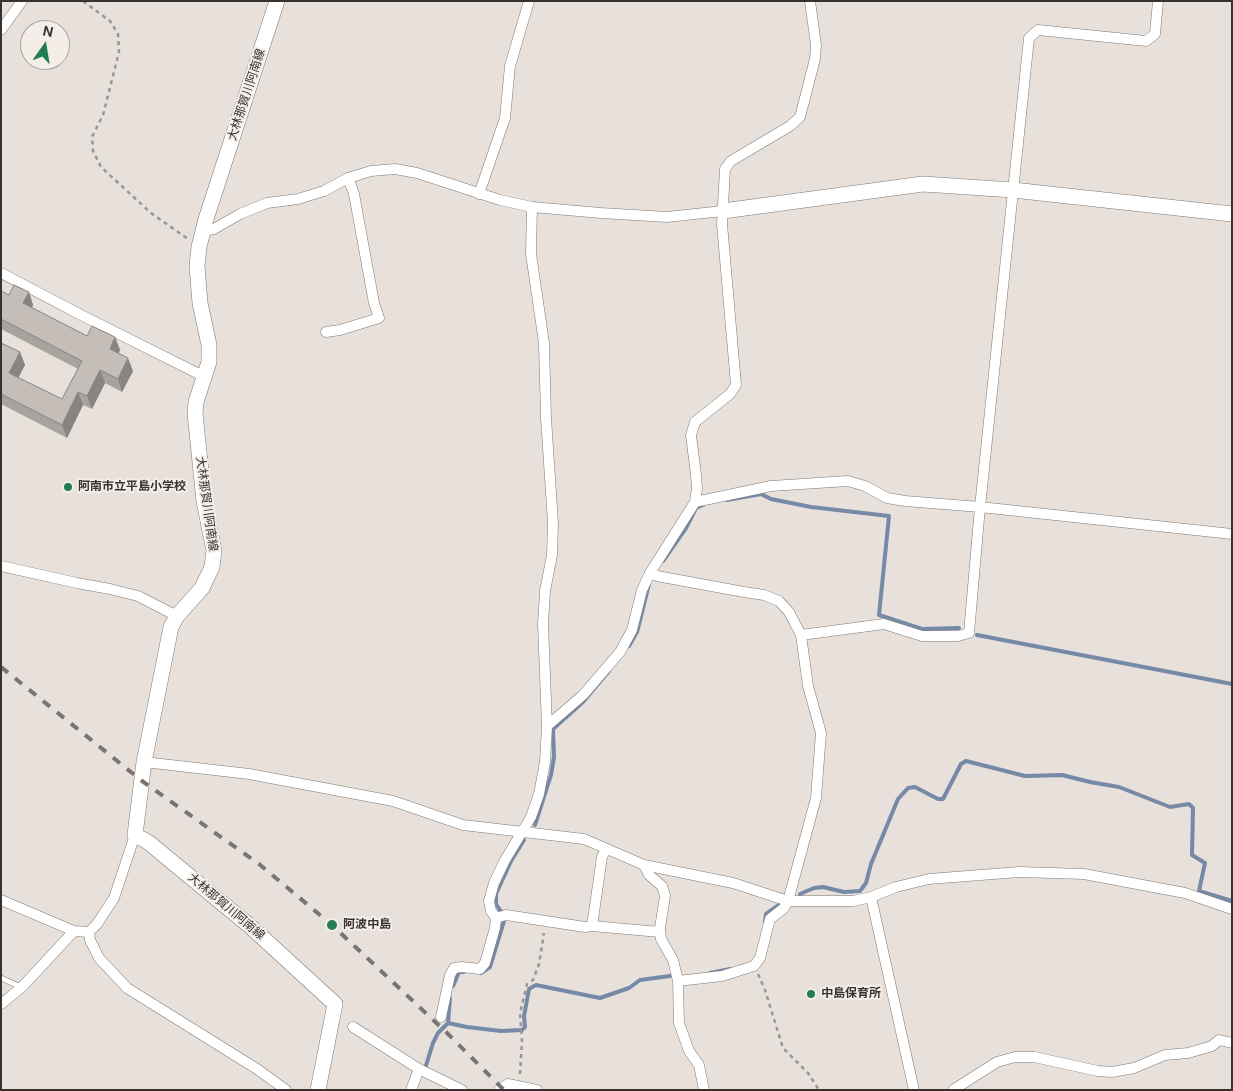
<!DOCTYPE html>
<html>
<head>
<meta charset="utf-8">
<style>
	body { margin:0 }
	#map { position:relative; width:1233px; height:1091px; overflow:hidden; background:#e7e0db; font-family:"DM Sans",sans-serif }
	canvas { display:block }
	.frame { position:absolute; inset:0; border:2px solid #353230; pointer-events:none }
	.north { position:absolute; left:20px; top:20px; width:50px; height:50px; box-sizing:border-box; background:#f5ede8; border:1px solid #a8a29e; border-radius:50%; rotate:13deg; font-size:14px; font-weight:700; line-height:20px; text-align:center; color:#353230 }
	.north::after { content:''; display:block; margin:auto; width:18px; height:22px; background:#247d52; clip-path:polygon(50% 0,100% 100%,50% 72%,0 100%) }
</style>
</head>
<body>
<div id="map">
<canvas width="1233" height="1091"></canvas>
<div class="frame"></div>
<div class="north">N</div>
</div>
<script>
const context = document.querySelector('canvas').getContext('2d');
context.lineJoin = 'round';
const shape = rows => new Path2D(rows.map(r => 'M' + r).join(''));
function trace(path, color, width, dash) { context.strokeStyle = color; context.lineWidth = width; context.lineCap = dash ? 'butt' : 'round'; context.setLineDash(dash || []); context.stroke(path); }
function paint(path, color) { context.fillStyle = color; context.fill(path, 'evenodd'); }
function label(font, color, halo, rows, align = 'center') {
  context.font = font + ' "DM Sans","Noto Sans JP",sans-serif'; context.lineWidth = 4; context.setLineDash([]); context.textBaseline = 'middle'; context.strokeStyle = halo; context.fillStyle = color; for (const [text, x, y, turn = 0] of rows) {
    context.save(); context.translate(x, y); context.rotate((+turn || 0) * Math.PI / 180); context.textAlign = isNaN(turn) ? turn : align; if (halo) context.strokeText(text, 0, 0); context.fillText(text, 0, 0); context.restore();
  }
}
trace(shape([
	[727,500,761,494,771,499,811,507,889,516,879,615,922,629,959,628],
	[663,561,686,528,696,508,703,505],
	[977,635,1232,684],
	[629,646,637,632,649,584],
	[535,825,551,775,554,757,553,729,583,702,609,671],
	[800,894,814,888,823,887,844,892,860,891,866,883,871,864,898,799,908,788,915,787,938,799,943,799,961,764,966,761,1025,776,1062,775,1090,782,1119,787,1170,807,1189,804,1193,808,1192,855,1205,863,1199,891,1232,901],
	[765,921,766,914,779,905],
	[481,973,490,967,504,921,502,913,496,904,496,894,511,861,524,840],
	[710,973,730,969],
	[453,986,459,972,464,972],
	[448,1023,467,1027,501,1031,522,1030,525,1027,524,1016,529,989,536,985,600,998,629,988,640,980,670,976],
	[424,1072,433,1043,438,1033,448,1023,450,998]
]), '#7689a6', 4);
const lane = shape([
	[1,978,21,987]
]);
const street = shape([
	[1,30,22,1],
	[479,194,505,118,510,66,529,1],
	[203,231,214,229,240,214,267,203,298,199,324,191,348,178,371,171,395,169,417,173,500,200,532,207,601,213,667,217,723,211],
	[1,273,81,315,205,377],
	[326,332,340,330,379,318,374,303,354,194,348,178],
	[695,502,771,486,848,481,865,486,887,498,905,501,980,507,1232,534],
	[1,566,77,583,110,589,138,596,177,616],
	[650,573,657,576,744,592,764,595,779,601,789,612,801,635,808,686,821,733,816,798,788,901,784,908,770,919,760,958,754,966,722,976,678,981],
	[801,635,884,624,922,636,958,636,969,633,980,507,1029,38,1038,30,1146,41,1155,34,1158,1],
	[547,726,583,695,620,652,632,630,642,590,650,573,695,502,697,488,696,475,691,435,695,422,730,394,736,385,722,224,725,169,731,161,790,126,800,117,815,59,816,45,810,1],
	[144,762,249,774,393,801,463,825,584,839,644,865,733,883,788,901,853,901,871,897,896,887,929,879,1019,872,1084,874,1185,893,1232,909],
	[606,849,602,857,592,926,660,932],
	[644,865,649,875,662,886,665,896,660,928,661,939,673,960,678,981,679,1023,689,1051,699,1065,704,1090],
	[871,897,914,1090],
	[1,900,74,931,89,932,97,924,114,898,135,835],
	[496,918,506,915,585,927,592,926],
	[89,932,90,940,99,958,127,988,257,1069,286,1090],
	[1,1004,22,987,74,931],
	[441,1017,450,975,454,968,462,967,480,969,485,963,495,928,496,918,491,911,489,901,494,883,505,860,531,817,539,794,545,762,547,726,543,624,545,591,552,555,553,523,546,418,544,343,531,254,532,207],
	[353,1027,419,1069],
	[411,1090,419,1069,462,1090],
	[499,1090,508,1084,537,1090],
	[953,1090,997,1062,1015,1057,1034,1057,1098,1071,1112,1072,1134,1068,1165,1055,1188,1053,1212,1046,1219,1040,1232,1043]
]);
const secondary = shape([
	[277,1,206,219,199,247,197,266,200,303,209,345,209,362,196,402,195,413,204,501,214,551,212,567,202,588,177,616,171,627,144,762,135,835,148,842,251,927,335,1004,318,1090],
	[723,211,923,184,1013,190,1232,214]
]);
trace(lane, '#7e7873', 6);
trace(street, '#7e7873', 11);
trace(secondary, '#7e7873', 16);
trace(shape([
	[83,1,110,21,118,34,119,52,103,115,92,137,93,151,101,167,151,213,188,239],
	[758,974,765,990,783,1048,808,1073,819,1090],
	[520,1074,522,1041,520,1013,527,984,533,980,539,964,544,933]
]), '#9b9692', 2.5, [4, 4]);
trace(lane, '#fff', 5);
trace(street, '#fff', 10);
trace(secondary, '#fff', 15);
trace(shape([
	[1,667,142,781,259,864,332,925,446,1032,504,1090]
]), '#7a7572', 4, [9, 9]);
paint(shape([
	[1,291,9,295,29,292,33,305,32,308,87,336,115,337,120,350,119,353,133,371,122,392,105,383,92,409,83,405,67,438,1,404,1,343,20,352,25,365,18,378,62,399,78,369,1,329]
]), '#a9a39e');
paint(shape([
	[29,292,33,305,28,316,23,303],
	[115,337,120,350,114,361,110,349],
	[20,352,25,365,14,386,9,373],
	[128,358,133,371,122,392,118,379],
	[100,370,105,383,92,409,87,396],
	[78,392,83,405,67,438,62,425]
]), '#898481');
const building = shape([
	[14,285,29,292,23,303,87,336,92,326,115,337,110,349,128,358,118,379,100,370,87,396,78,392,62,425,1,394,1,343,20,352,9,373,62,399,82,361,1,319,1,291,9,295,14,285]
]);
paint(building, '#c4bdb8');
trace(building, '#898481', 1);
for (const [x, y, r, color] of [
	[68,487,5,"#247d52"],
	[332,925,6,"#247d52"],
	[811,994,5,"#247d52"]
]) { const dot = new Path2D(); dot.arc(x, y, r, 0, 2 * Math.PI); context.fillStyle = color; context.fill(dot); trace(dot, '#f5ede8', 2); }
label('12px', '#353230', '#f5ede8', [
	["大林那賀川阿南線",247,95,-72],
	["大林那賀川阿南線",206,504,82],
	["大林那賀川阿南線",226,907,40]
]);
label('bold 12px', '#353230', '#f5ede8', [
	["阿南市立平島小学校",78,487],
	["阿波中島",343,925],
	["中島保育所",821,994]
], 'left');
</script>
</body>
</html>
